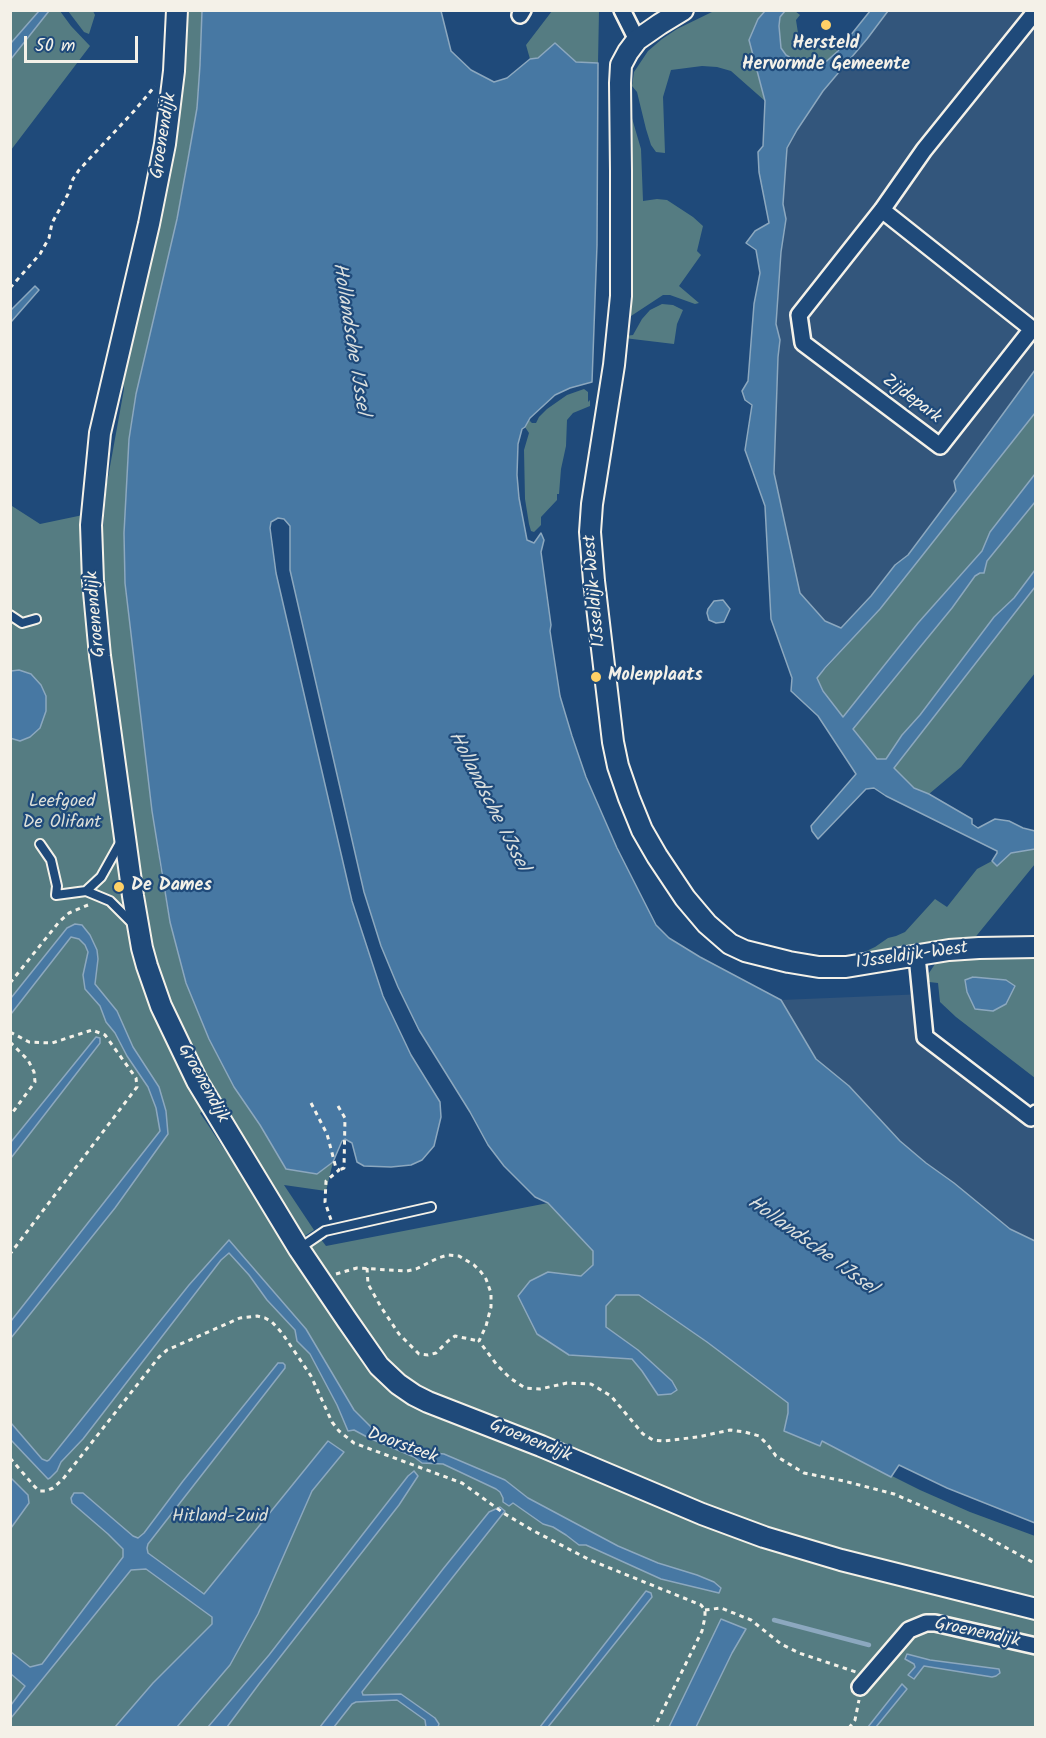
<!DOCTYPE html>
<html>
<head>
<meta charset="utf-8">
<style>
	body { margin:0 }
	#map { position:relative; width:1046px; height:1738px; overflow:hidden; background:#1f4a7a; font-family:Kalam,sans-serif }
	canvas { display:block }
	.frame { position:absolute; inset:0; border:12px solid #f4f1e8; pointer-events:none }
	.scale { position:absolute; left:24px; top:36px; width:114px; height:27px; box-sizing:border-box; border:3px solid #f4f1e8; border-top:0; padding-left:8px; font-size:18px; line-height:21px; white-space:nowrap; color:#f4f1e8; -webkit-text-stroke:4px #1f4a7a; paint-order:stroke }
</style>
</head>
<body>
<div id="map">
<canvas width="1046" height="1738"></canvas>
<div class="frame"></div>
<div class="scale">50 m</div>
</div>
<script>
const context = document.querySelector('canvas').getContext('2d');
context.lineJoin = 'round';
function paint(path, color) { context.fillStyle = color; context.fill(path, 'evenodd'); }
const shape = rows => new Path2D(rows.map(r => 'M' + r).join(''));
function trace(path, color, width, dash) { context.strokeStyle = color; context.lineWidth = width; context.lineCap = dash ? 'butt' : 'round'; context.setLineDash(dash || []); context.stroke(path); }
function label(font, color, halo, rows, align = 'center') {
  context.font = font + ' Kalam,sans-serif'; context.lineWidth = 4.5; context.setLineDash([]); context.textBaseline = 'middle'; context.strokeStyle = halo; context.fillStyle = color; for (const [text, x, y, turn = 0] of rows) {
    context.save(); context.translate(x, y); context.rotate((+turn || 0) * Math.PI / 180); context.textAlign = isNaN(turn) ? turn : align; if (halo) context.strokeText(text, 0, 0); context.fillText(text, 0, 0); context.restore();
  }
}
paint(shape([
	[888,11,1035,11,1035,370,959,474,954,481,956,491,908,555,895,565,871,596,840,628,825,621,800,593,773,473,778,357,780,340,776,324,781,252,786,219,783,204,787,147,797,130,823,91,867,39],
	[925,994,927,1034,1035,1108,1035,1266,849,1113,781,1000]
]), '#33567c');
paint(shape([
	[11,11,39,11,11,43],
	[49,11,60,11,71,26,90,46,11,150,11,59],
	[68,11,93,11,95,15,89,34,84,32],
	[184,11,202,11,200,65,197,108,177,219,136,394,129,439,124,533,125,583,160,865,170,922,186,983,209,1039,234,1087,260,1125,286,1169,317,1174,333,1162,326,1191,284,1185,314,1230,305,1236,297,1234,203,1079,151,963,98,583,107,483,124,389,122,376,172,147,184,63],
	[552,11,599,11,598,63,576,62,555,44,538,58,530,59,526,45],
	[714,11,765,11,758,19,749,40,765,101,731,71,717,67,702,66,671,70,663,97,665,153,656,152,651,145,646,129,637,92,632,86,634,72,648,51,662,39,677,29],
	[785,11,795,11,800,15,796,20,798,33,810,43,827,42,838,51,820,67,810,70,801,66,786,55,781,48,779,26,780,17],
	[629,108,641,149,643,201,657,199,667,200,693,217,703,226,697,251,701,255,679,286,699,303,695,304,670,295,663,295,628,318],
	[662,304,673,305,683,310,677,324,674,344,624,338,625,336,633,335,642,319,650,310],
	[584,389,588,392,588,402,590,400,590,406,573,413,567,420,566,446,561,469,559,494,557,494,557,500,541,517,541,525,534,532,531,531,529,524,525,499,524,450,529,433,525,427,529,420,532,423,536,423,539,417,547,409,567,395],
	[1035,413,1035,474,990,532,982,551,918,623,843,717,823,690,817,678,880,609],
	[1035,502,1035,570,1014,598,994,617,920,715,902,735,886,759,877,759,853,729,952,608,975,576,980,573,984,573,987,561],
	[12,506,40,524,83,515,119,857,206,1110,200,1113,313,1282,372,1374,396,1396,423,1410,759,1541,1035,1614,1036,1727,11,1727,10,507],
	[1035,587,1035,673,961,767,929,794,914,788,894,768],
	[1035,849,1035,864,973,940,859,959,812,958,860,954,875,947,888,938,896,936,905,932,935,899,947,907,977,869,992,861,998,865,1011,853],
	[1035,954,1035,1078,956,1017,940,1002,938,983,929,982,929,973,935,964,941,960,957,957],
	[548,1203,593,1251,593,1265,581,1276,548,1272,596,1357,632,1359,642,1371,658,1395,672,1381,638,1350,606,1327,606,1306,616,1295,639,1295,707,1342,789,1403,788,1413,784,1431,820,1446,822,1441,920,1490,970,1512,1035,1536,1035,1604,797,1542,430,1397,400,1379,311,1253,310,1248,320,1238,326,1246]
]), '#557c82');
const water = shape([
	[39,11,49,11,11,59,11,43,39,11],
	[202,11,441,11,451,51,471,70,494,82,507,78,530,59,538,58,555,43,576,62,598,63,597,245,592,382,570,388,555,395,530,418,525,427,522,429,518,444,517,475,519,498,527,540,534,543,541,533,544,540,541,552,551,625,550,631,560,696,572,736,586,777,617,848,656,925,669,938,700,957,781,1000,816,1059,849,1086,900,1141,926,1163,954,1183,1010,1229,1035,1241,1035,1523,947,1488,899,1465,891,1477,822,1441,820,1446,784,1431,788,1413,788,1403,707,1342,639,1295,616,1295,606,1306,606,1327,638,1350,672,1381,677,1390,671,1394,658,1395,642,1371,632,1359,569,1355,537,1334,518,1296,530,1281,548,1272,581,1276,593,1265,593,1251,548,1203,535,1197,504,1166,488,1145,470,1112,419,1030,398,987,381,946,364,892,290,570,290,526,284,519,278,518,271,522,270,528,276,573,352,901,383,996,411,1055,440,1102,441,1117,434,1146,422,1160,411,1165,391,1167,364,1166,357,1162,352,1143,345,1139,342,1141,333,1162,317,1174,286,1169,260,1125,234,1087,209,1039,186,983,170,922,152,811,125,583,124,533,129,439,136,394,177,219,188,159,197,108,200,65,202,11],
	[765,11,785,11,780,17,779,26,781,48,786,55,810,70,820,67,838,51,870,11,888,11,867,39,823,91,797,130,787,148,783,204,786,219,781,252,776,324,780,340,778,357,774,473,800,593,825,621,841,628,871,596,895,565,908,555,956,491,954,481,959,474,1035,370,1035,413,880,609,825,668,817,678,823,691,843,717,918,623,982,551,990,532,1035,474,1035,502,987,561,984,573,980,573,975,576,952,608,853,729,877,759,886,759,902,735,920,715,994,617,1014,598,1035,570,1035,587,894,768,914,788,929,794,972,819,972,824,978,828,995,819,1009,821,1023,828,1035,831,1035,849,1011,853,997,866,992,861,997,853,997,851,886,796,874,788,866,789,818,839,812,831,811,826,856,774,818,716,791,691,792,678,771,619,765,506,745,450,752,405,745,400,742,391,748,381,754,304,760,273,756,250,746,243,755,231,769,223,759,172,758,152,763,146,765,101,749,40,758,19,765,11],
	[35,286,39,290,11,322,11,310,35,286],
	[723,600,730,609,724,622,716,623,709,620,707,613,708,609,714,601,723,600],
	[19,670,31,674,41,685,46,696,46,711,40,728,30,737,20,741,10,738,11,671,19,670],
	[75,924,82,925,90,935,97,950,98,959,95,984,117,1011,133,1047,159,1087,166,1111,168,1134,115,1208,11,1338,11,1321,160,1131,156,1108,148,1087,127,1056,115,1033,106,1022,100,1006,85,989,83,975,88,952,85,945,79,939,71,937,11,1014,11,998,67,928,75,924],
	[973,977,1006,980,1015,986,1006,1004,993,1011,975,1009,967,992,965,980,973,977],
	[96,1037,100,1038,100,1043,11,1158,11,1142,96,1037],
	[229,1240,306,1329,354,1410,375,1431,411,1448,425,1452,444,1454,505,1480,528,1498,618,1546,658,1563,697,1575,714,1582,721,1588,719,1593,661,1579,586,1545,579,1545,566,1535,553,1527,543,1524,513,1503,509,1506,503,1502,503,1498,500,1492,496,1489,443,1464,422,1463,414,1457,369,1438,354,1430,348,1431,337,1405,310,1354,297,1341,295,1330,267,1300,249,1275,229,1253,221,1260,83,1439,61,1462,57,1471,50,1478,48,1479,11,1440,11,1423,42,1459,47,1461,49,1460,189,1285,229,1240],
	[278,1363,283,1363,285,1365,285,1368,148,1544,147,1548,148,1553,204,1594,328,1441,344,1452,312,1491,258,1614,230,1665,177,1727,115,1727,153,1683,212,1624,212,1617,146,1569,131,1570,11,1718,11,1705,25,1686,11,1674,11,1652,30,1667,42,1664,123,1557,123,1549,108,1534,72,1503,71,1498,74,1493,83,1493,133,1536,138,1538,144,1533,183,1481,278,1363],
	[414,1471,418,1476,399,1505,259,1684,227,1727,208,1727,269,1655,408,1476,414,1471],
	[10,1477,28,1495,29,1503,11,1528,10,1477],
	[500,1507,505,1511,362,1692,363,1695,401,1694,435,1718,439,1724,438,1727,426,1727,425,1720,397,1700,356,1702,352,1704,334,1727,320,1727,443,1569,489,1512,500,1507],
	[646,1591,651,1593,652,1597,548,1727,540,1727,646,1591],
	[721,1619,746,1629,732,1653,696,1727,669,1727,721,1619],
	[907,1654,930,1660,999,1669,1000,1673,996,1676,992,1677,924,1666,914,1679,908,1675,915,1667,914,1664,905,1659,907,1654],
	[902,1684,907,1689,876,1727,868,1727,902,1684]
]);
paint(water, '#4778a3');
trace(water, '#8ca8bf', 1.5);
trace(shape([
	[774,1620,869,1645]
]), '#8ca8bf', 4.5);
const service = shape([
	[10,615,22,623,36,619],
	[40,844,51,860,57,886,56,895,86,891,110,901,133,924],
	[86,891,101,877,120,843],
	[300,1248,325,1231,431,1207]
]);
const minor = shape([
	[622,10,637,40],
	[520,15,523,10],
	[882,210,1032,329,940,446,803,343,799,315,882,210,924,150,1036,11],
	[917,956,925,1037,1031,1118,1036,1113],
	[860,1687,909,1630,926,1623,935,1623,1036,1646]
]);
const tertiary = shape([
	[177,10,174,71,165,144,149,224,100,433,91,525,93,581,100,656,133,896,142,948,147,966,161,1006,197,1081,299,1249,347,1320,379,1366,398,1384,414,1395,428,1402,541,1446,702,1514,764,1537,841,1560,1036,1609],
	[683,10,660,24,637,40,628,52,621,65,620,83,621,171,621,296,614,365,592,504,590,532,594,581,613,742,618,766,629,798,642,830,657,856,685,898,707,924,730,944,745,951,789,962,819,967,846,967,949,950,979,948,1036,947]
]);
trace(service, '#f4f1e8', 12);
trace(minor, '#f4f1e8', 20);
trace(tertiary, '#f4f1e8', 24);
trace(shape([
	[10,288,40,254,49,238,52,223,68,194,73,179,79,170,135,110,155,86],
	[10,983,59,922,69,913,88,905],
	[10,1032,29,1042,52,1043,92,1030,105,1035,136,1078,137,1087,10,1254],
	[10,1042,28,1060,34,1072,35,1082,10,1116],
	[311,1103,327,1134,336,1168,339,1170,326,1181,325,1202,331,1220],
	[338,1106,345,1118,344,1168,339,1170],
	[367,1268,368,1284,381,1307,399,1334,419,1354,428,1355,436,1353,448,1341,455,1336,479,1341],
	[336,1274,357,1268,407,1271,416,1269,438,1258,448,1255,459,1256,474,1265,481,1272,486,1279,491,1293,491,1307,486,1326,479,1341,497,1365,510,1378,525,1388,540,1389,567,1383,591,1384,611,1396,643,1434,653,1440,663,1441,698,1437,730,1430,745,1432,759,1436,768,1445,776,1456,804,1473,844,1481,894,1494,961,1523,1036,1564],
	[10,1458,35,1487,40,1491,46,1491,53,1488,63,1479,159,1357,167,1350,240,1318,257,1316,265,1318,272,1322,282,1333,303,1364,311,1376,332,1422,339,1431,354,1443,462,1483,505,1514,532,1530,590,1560,701,1605,705,1610,705,1617,702,1631,654,1728],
	[705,1610,721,1608,751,1620,781,1644,799,1653,856,1672],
	[849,1728,855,1720,859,1700]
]), '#f4f1e8', 3, [4.5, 4.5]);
trace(service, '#1f4a7a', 8);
trace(minor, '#1f4a7a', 15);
trace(tertiary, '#1f4a7a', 20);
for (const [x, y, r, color] of [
	[826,25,6,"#ffd166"],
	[596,677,6,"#ffd166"],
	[119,887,6,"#ffd166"]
]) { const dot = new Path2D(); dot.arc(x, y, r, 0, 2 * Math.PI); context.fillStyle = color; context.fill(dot); trace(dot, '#1f4a7a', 2); }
label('bold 18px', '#f4f1e8', '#1f4a7a', [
	["Hersteld",826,45,"center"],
	["Hervormde Gemeente",826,66,"center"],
	["Molenplaats",608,677],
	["De Dames",131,887]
], 'left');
label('18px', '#f4f1e8', '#1f4a7a', [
	["Groenendijk",165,136,-81],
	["Zijdepark",911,400,37],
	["IJsseldijk-West",596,591,-95],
	["Groenendijk",97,614,-95],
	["IJsseldijk-West",912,957,-8],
	["Groenendijk",202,1084,61],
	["Groenendijk",530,1442,22],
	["Doorsteek",402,1447,20],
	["Groenendijk",977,1634,12]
]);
label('18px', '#dcdfd9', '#1f4a7a', [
	["Leefgoed",62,803],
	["De Olifant",62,824],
	["Hitland-Zuid",220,1518]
]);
label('italic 20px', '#dadfde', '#1f4a7a', [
	["Hollandsche IJssel",349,339,81],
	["Hollandsche IJssel",487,802,63],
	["Hollandsche IJssel",811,1247,36]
]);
</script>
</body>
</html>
